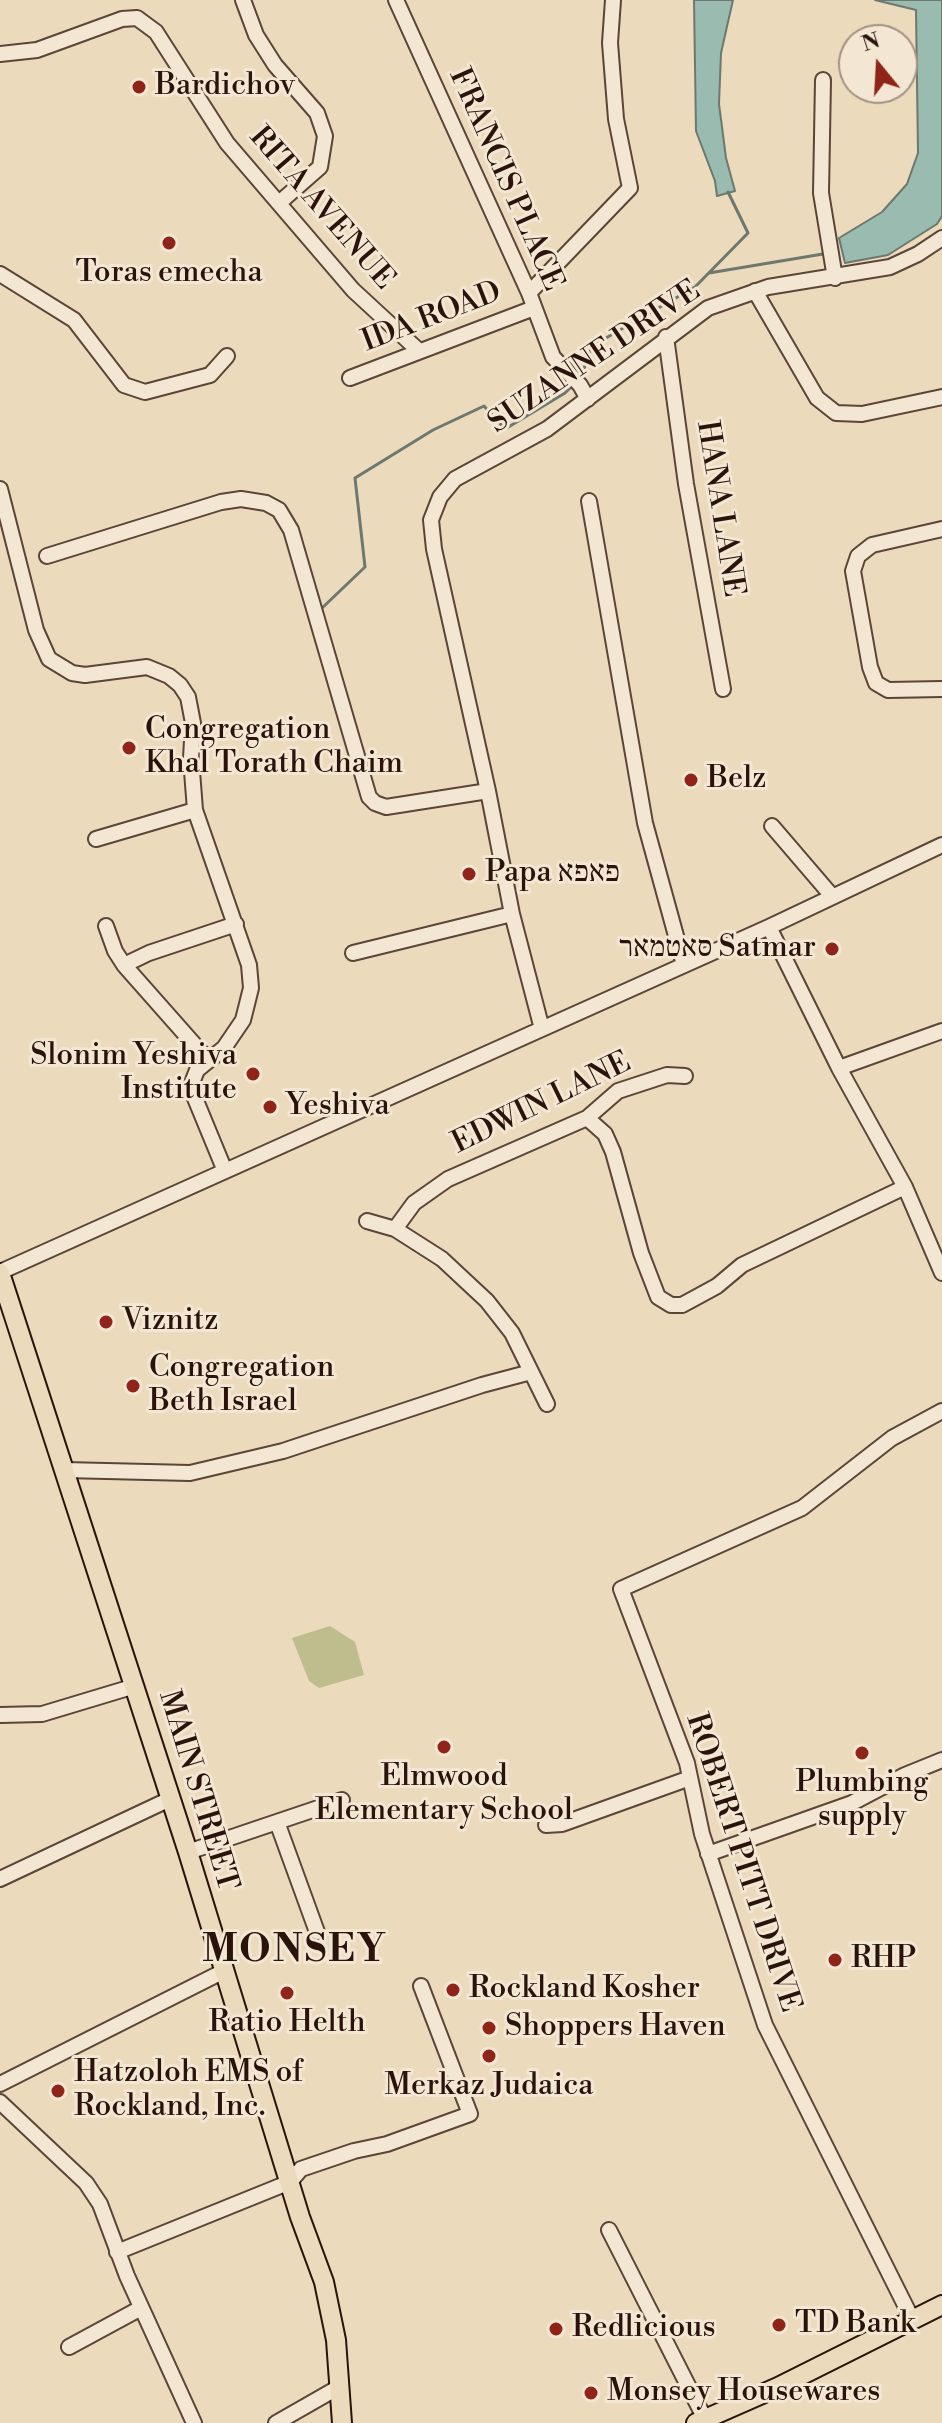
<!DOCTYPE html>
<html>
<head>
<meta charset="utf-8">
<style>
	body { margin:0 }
	#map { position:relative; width:942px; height:2423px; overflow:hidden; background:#ecdabd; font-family:"Libre Bodoni",serif }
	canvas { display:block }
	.north { position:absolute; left:838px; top:24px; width:80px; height:80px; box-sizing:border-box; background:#f3e7d4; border:2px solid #a39283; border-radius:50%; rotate:342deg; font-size:22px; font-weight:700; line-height:32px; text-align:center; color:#2a130a }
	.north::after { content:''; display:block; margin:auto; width:28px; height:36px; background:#8f2418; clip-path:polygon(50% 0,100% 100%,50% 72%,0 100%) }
</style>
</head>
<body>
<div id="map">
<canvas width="942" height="2423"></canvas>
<div class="north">N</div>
</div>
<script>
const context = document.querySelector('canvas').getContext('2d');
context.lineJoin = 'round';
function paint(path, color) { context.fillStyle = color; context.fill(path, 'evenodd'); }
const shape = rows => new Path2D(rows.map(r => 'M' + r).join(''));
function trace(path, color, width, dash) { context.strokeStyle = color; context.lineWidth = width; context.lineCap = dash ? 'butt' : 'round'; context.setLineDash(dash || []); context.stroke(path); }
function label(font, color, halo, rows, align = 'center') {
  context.font = font + ' "Libre Bodoni","Frank Ruhl Libre",serif'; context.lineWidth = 6; context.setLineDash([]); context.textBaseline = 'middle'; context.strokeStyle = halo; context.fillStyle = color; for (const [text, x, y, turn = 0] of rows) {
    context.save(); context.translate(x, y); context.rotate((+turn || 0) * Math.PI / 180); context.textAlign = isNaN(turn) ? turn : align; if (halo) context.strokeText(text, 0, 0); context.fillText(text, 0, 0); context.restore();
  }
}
paint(shape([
	[330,1626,355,1642,364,1675,319,1688,309,1681,292,1638]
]), '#bebd8d');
const water = shape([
	[694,0,733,0,721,53,719,104,726,158,735,191,717,196,715,181,696,131,694,0],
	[875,0,942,0,942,216,937,224,888,255,845,263,839,238,882,212,907,184,918,153,916,10,875,0]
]);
paint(water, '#99bbb0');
trace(water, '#6d786e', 2);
trace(shape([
	[709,273,823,254],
	[581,377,592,346,695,287,748,233,728,192],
	[321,609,365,567,355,478,433,430,484,406,505,429,565,393,573,385]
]), '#6d786e', 3);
const minor = shape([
	[243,0,256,35,275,65,317,113,325,136,320,167,279,203],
	[396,0,529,293,553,357,580,385,588,399],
	[0,54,37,50,122,19,137,18,156,32,227,143,353,290,418,350],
	[823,80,821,193,835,278],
	[0,274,74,320,124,385,145,392,210,375,227,356],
	[755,291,817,398,836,413,862,414,942,397],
	[529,293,630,188,616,119,610,43,613,0],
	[666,337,686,484,723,689],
	[350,378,534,308],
	[0,489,36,630,49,659,72,673,85,675,147,667,169,676,180,685,188,697,193,723,191,758,195,810,249,965,251,988,243,1020,224,1048,197,1070,192,1083,192,1091,225,1171],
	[589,501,645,823,684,965],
	[942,529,872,545,858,556,853,571,870,667,876,683,888,690,942,689],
	[47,556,221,502,241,499,266,503,279,510,291,530,369,797,375,803,386,807,488,791],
	[772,826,832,896],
	[96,839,195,810],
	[106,926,115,951,124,965,208,1060],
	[769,927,839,1068,905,1187,942,1273],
	[353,953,512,914],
	[124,965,149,953,236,924],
	[542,1029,512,914,488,791,434,549,431,520,440,497,455,479,547,429,708,308,768,287,890,267,918,254,942,238],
	[839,1068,942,1031],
	[587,1118,605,1134,613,1152,641,1253,658,1297,671,1305,682,1305,695,1298,717,1286,742,1265,905,1187],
	[367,1221,395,1229,442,1259,487,1301,512,1333,547,1404],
	[395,1229,414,1203,448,1179,587,1118,618,1091,667,1075,685,1076],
	[0,1272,769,927,942,845],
	[64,1470,190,1473,283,1451,482,1385,531,1372],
	[0,1715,42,1714,135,1686],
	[277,1822,317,1932],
	[546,1825,562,1824,690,1778],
	[188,1852,342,1800],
	[708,1854,852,1803,905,1775,942,1760],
	[0,1879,170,1799],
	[0,2084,224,1971],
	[0,2102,86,2183,100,2204,127,2276,194,2423],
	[609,2230,705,2419],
	[117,2252,290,2182,301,2169,354,2151,387,2144,470,2114,421,1986],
	[912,2319,765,2025,702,1834,687,1763,621,1589,802,1508,892,1438,942,1411],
	[69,2347,141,2308],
	[276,2423,339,2387]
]);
const major = shape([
	[0,1273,188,1852,300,2217,324,2282,336,2340,342,2423],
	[696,2423,778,2387,942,2305]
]);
trace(minor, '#5a4537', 18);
trace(major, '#2a130a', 22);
trace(minor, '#f3e7d4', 14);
trace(major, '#ecdabd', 18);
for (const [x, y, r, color] of [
	[139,87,8,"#8f2418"],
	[169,243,8,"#8f2418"],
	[129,748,8,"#8f2418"],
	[691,780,8,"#8f2418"],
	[469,874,8,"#8f2418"],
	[832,949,8,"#8f2418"],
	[253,1074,8,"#8f2418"],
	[270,1107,8,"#8f2418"],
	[106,1322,8,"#8f2418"],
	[133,1386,8,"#8f2418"],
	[444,1747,8,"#8f2418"],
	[862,1753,8,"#8f2418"],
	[835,1960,8,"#8f2418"],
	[453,1990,8,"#8f2418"],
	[287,1993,8,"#8f2418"],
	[489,2028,8,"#8f2418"],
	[489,2056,8,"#8f2418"],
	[58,2091,8,"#8f2418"],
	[779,2325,8,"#8f2418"],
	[556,2329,8,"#8f2418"],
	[591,2393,8,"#8f2418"]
]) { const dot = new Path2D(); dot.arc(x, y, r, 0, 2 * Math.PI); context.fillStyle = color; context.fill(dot); trace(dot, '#f3e7d4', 3); }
label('30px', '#2a130a', '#f3e7d4', [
	["Bardichov",155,87],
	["Toras emecha",169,274,"center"],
	["Congregation",145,731],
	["Khal Torath Chaim",145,765],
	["Belz",707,780],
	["Papa פאפא",485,874],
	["סאטמאר Satmar",816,949,"right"],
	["Slonim Yeshiva",237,1057,"right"],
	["Institute",237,1091,"right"],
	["Yeshiva",286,1107],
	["Viznitz",122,1322],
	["Congregation",149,1369],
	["Beth Israel",149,1403],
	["Elmwood",444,1778,"center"],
	["Elementary School",444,1812,"center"],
	["Plumbing",862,1784,"center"],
	["supply",862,1818,"center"],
	["RHP",851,1960],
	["Rockland Kosher",469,1990],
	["Ratio Helth",287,2024,"center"],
	["Shoppers Haven",505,2028],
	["Hatzoloh EMS of",74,2074],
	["Rockland, Inc.",74,2108],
	["Merkaz Judaica",489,2087,"center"],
	["TD Bank",795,2325],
	["Redlicious",572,2329],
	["Monsey Housewares",607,2393]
], 'left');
label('30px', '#2a130a', '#f3e7d4', [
	["FRANCIS PLACE",505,180,66],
	["RITA AVENUE",321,209,49],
	["IDA ROAD",432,318,-21],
	["SUZANNE DRIVE",595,358,-34],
	["HANA LANE",719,509,81],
	["EDWIN LANE",542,1104,-26],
	["MAIN STREET",197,1791,73],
	["ROBERT PITT DRIVE",742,1863,72]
]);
context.letterSpacing = '2px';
label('bold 38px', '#2a130a', '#f3e7d4', [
	["MONSEY",295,1952]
]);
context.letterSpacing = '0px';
</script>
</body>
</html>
